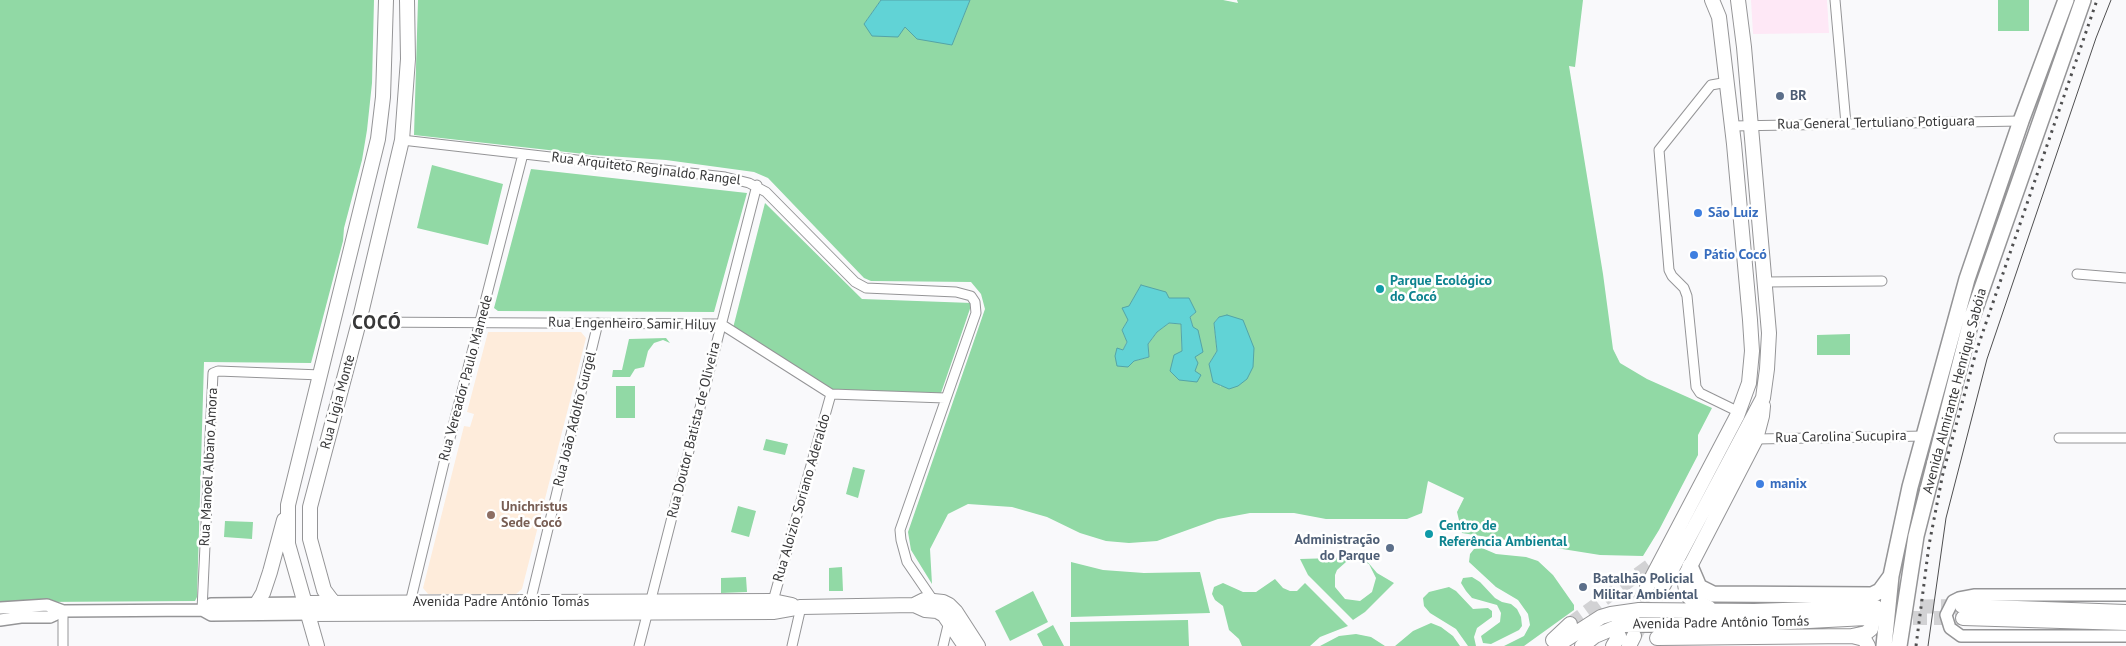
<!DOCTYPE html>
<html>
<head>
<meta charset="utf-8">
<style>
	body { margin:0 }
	canvas { display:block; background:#f9f9fb }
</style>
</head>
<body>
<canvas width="2126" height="646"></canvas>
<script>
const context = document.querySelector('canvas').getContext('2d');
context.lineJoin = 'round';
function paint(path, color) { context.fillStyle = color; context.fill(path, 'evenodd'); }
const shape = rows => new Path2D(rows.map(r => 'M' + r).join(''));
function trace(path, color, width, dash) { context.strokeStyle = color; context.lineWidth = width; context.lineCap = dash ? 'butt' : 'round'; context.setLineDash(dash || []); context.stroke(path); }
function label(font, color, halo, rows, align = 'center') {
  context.font = font + ' "PT Sans",sans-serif'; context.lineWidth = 5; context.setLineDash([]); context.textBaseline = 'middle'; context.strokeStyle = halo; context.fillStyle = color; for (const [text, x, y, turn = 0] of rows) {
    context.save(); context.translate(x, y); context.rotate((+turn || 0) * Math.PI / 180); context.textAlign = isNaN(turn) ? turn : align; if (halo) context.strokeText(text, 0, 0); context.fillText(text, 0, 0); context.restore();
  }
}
paint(shape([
	[1751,0,1827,0,1829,33,1753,34]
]), '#fee8f6');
paint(shape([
	[488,332,581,332,586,338,522,589,516,594,428,594,423,588,464,426,470,427,474,414,467,412]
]), '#feecdb');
paint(shape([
	[0,0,374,0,372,83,367,130,362,160,344,228,343,241,311,363,204,362,197,597,195,601,40,602,0,605],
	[418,0,881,0,864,24,905,26,951,45,970,0,1223,0,1238,3,1237,0,1583,0,1575,67,1569,66,1603,274,1613,349,1620,363,1647,379,1712,408,1698,435,1698,455,1659,530,1643,556,1600,555,1462,533,1457,512,1464,498,1428,481,1422,513,1407,519,1326,519,1294,513,1250,513,1218,519,1157,541,1129,543,1106,541,1080,533,1047,517,1012,507,968,504,948,514,930,549,932,584,911,550,908,532,985,309,981,294,971,282,871,281,864,278,768,178,754,172,666,160,593,155,414,135],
	[1141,285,1196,312,1190,317,1193,327,1195,371,1182,351,1181,324,1169,323,1157,332,1148,344,1149,357,1134,361,1117,349,1123,350,1127,341,1122,330,1128,320,1129,307],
	[1219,317,1221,387,1209,364,1217,351,1214,323],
	[1998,0,2029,0,2029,31,1998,31],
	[432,165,503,184,488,245,417,228],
	[531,169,747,193,714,312,498,311,494,308],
	[765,203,862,299,972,303,941,393,832,390,733,328],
	[1850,334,1850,355,1817,355,1817,335],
	[666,338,670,343,663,340,654,343,648,351,644,367,635,369,630,377,612,377,613,370,622,370,629,339],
	[616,386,635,386,635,418,616,418],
	[766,439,788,444,785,455,763,450],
	[853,467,865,470,858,498,846,494],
	[738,506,756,511,749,537,731,532],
	[225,521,253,522,252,539,224,537],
	[1482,548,1496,554,1526,557,1538,561,1553,575,1574,605,1574,610,1524,646,1504,646,1524,636,1530,625,1528,614,1518,600,1496,587,1469,562,1470,554,1474,549],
	[1360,553,1377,573,1394,583,1365,612,1353,620,1308,575,1300,559,1334,558],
	[1351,560,1363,561,1369,564,1376,578,1372,592,1360,601,1345,599,1335,587,1335,575,1337,570,1346,562],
	[1071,562,1103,570,1144,573,1200,572,1210,613,1071,617],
	[842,567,843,591,829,591,829,568],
	[746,577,747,592,721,593,721,578],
	[1472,577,1480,582,1495,598,1502,602,1511,604,1517,609,1521,617,1522,626,1519,630,1491,644,1483,643,1481,636,1500,622,1501,613,1497,605,1472,598,1466,591,1461,583,1463,578],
	[1275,579,1283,588,1290,591,1297,591,1305,583,1348,626,1320,637,1310,646,1242,646,1239,639,1229,630,1223,606,1215,600,1212,594,1214,587,1223,583,1243,592,1256,592],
	[1449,587,1456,591,1473,609,1488,608,1492,611,1492,617,1477,628,1474,637,1476,646,1468,646,1456,629,1430,613,1424,606,1423,598,1429,592],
	[1033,591,1048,622,1010,641,995,611],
	[1188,620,1189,646,1070,646,1070,622],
	[1431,623,1441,627,1453,636,1460,646,1395,646,1413,631],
	[1053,625,1064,646,1043,646,1037,634],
	[1356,634,1371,637,1385,646,1320,646,1339,636]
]), '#91d9a5');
const water = shape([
	[881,0,970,0,952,45,917,39,905,27,898,37,872,36,864,24,881,0],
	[1141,285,1166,292,1169,298,1189,298,1196,312,1190,317,1193,327,1198,330,1203,352,1195,357,1198,363,1195,371,1201,375,1197,382,1179,380,1170,371,1174,355,1182,351,1181,324,1169,323,1157,332,1148,344,1149,357,1134,361,1128,367,1117,366,1115,356,1117,348,1123,350,1127,342,1122,330,1128,320,1122,308,1129,306,1141,285],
	[1227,315,1243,320,1254,348,1253,367,1247,379,1238,386,1229,389,1213,382,1209,364,1217,351,1214,323,1219,317,1227,315]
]);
paint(water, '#61d3d6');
trace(water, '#54a4a7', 1);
trace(shape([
	[1878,607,1961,606],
	[1892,618,1963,618],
	[1629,619,1647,587],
	[1570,624,1652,564],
	[1636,634,1662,588]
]), '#d2d2d4', 14, [14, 7]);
const minor = shape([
	[1835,0,1846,124],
	[1728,82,1711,85,1659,150,1669,270,1672,276,1684,288,1687,296,1696,387,1700,393,1739,412],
	[1732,126,2021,121],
	[402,140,725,177,749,183,766,192,855,282,866,288,956,292,971,296,975,302,976,313,900,530,901,540,907,562,933,600],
	[2077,274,2126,278],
	[1764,282,1882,281],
	[359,322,721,324,831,394,945,398],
	[2059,438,2126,438],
	[1756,439,1925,436],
	[773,601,831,394],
	[410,603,450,438,523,154],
	[529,607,598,323],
	[202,610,213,373,218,371,321,375],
	[63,611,63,646],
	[639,646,757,185],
	[792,646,801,607],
	[943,646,949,621]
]);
const tertiary = shape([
	[2126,595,1975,595,1959,598,1953,601,1946,615,1950,628,1961,636,2126,636],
	[0,608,47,605,63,611,202,610,211,615,309,614],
	[202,610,211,604,306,603],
	[0,620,21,617,50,617,63,611]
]);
const primary = shape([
	[1647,587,1737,416,1749,383,1752,351,1750,320,1734,144,1719,17,1712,0],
	[1662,588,1763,398,1767,369,1769,333,1744,47,1738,0],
	[333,602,324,590,310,539,310,507,359,322,402,140,408,59,407,0],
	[257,603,263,593,270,572,284,520],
	[306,603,773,601,792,605],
	[914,605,924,600,943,602,949,605,956,612,978,646],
	[1962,606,2126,612],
	[1709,608,1689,597,1686,590,1684,578,1756,439,1762,416,1763,406],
	[309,614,773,612,801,607,914,605,925,610,937,611,944,615,965,646],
	[1963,618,2126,623],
	[1852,636,1864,639,1868,646],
	[1657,638,1852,636,1866,633,1871,629,1876,607],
	[1553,640,1570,624],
	[317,646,288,544,288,505,378,139,383,97,386,0],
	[1556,646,1601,617,1611,614,1639,610,1754,611,1871,607],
	[1582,646,1595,636,1621,625,1752,624,1866,618],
	[1613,646,1619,636],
	[1629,646,1634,636]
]);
const trunk = shape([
	[1690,566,1699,587,1713,594,1872,595,1880,591,1891,576],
	[1884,646,1891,576,1910,487,1967,279,2021,121,2066,0],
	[1899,646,1916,536,1972,317,2083,0]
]);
trace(minor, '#959597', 11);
trace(tertiary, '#959597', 14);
trace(primary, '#959597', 16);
trace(trunk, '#959597', 18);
trace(minor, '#fff', 9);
trace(tertiary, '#fff', 11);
trace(primary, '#fff', 14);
trace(trunk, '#fff', 15);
trace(shape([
	[1928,646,1946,518,1987,359,2096,38,2111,0]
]), '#4f4f50', 1);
trace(shape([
	[1916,646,1929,545,1943,473,1976,352,2097,0]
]), '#4f4f50', 3, [2.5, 5]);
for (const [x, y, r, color] of [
	[1780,96,5,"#5c6f8a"],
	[1698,213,5,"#3f7fe0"],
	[1694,255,5,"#3f7fe0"],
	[1380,289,5,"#0f9aa8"],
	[1760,484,5,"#3f7fe0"],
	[491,515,5,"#8d6e63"],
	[1429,534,5,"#0f9aa8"],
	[1390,548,5,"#5c6f8a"],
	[1583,587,5,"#5c6f8a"]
]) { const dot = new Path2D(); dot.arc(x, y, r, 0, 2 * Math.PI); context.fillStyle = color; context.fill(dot); trace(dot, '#fff', 2); }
label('bold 14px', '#4e5e75', '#fff', [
	["BR",1790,96],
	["Administração",1380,540,"right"],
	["do Parque",1380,556,"right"],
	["Batalhão Policial",1593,579],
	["Militar Ambiental",1593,595]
], 'left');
label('14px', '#373738', '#fff', [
	["Rua General Tertuliano Potiguara",1876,123,-1],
	["Rua Arquiteto Reginaldo Rangel",646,169,7],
	["Rua Engenheiro Samir Hiluy",632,324,1],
	["Rua Vereador Paulo Mamede",466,378,-75],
	["Avenida Almirante Henrique Sabóia",1955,391,-75],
	["Rua Ligia Monte",338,402,-75],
	["Rua João Adolfo Gurgel",575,419,-76],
	["Rua Doutor Batista de Oliveira",694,430,-76],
	["Rua Carolina Sucupira",1841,437,-1],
	["Rua Manoel Albano Amora",209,467,-87],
	["Rua Aloizio Soriano Aderaldo",802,498,-74],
	["Avenida Padre Antônio Tomás",501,602],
	["Avenida Padre Antônio Tomás",1721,623,-1]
]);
label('bold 14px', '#366cbe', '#fff', [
	["São Luiz",1708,213],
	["Pátio Cocó",1704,255],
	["manix",1770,484]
], 'left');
label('bold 14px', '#0d838f', '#fff', [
	["Parque Ecológico",1390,281],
	["do Cocó",1390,297],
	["Centro de",1439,526],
	["Referência Ambiental",1439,542]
], 'left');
label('bold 14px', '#785e54', '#fff', [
	["Unichristus",501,507],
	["Sede Cocó",501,523]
], 'left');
context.letterSpacing = '1px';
label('bold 19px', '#373738', '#fff', [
	["COCÓ",377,324]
]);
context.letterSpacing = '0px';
</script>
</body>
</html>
